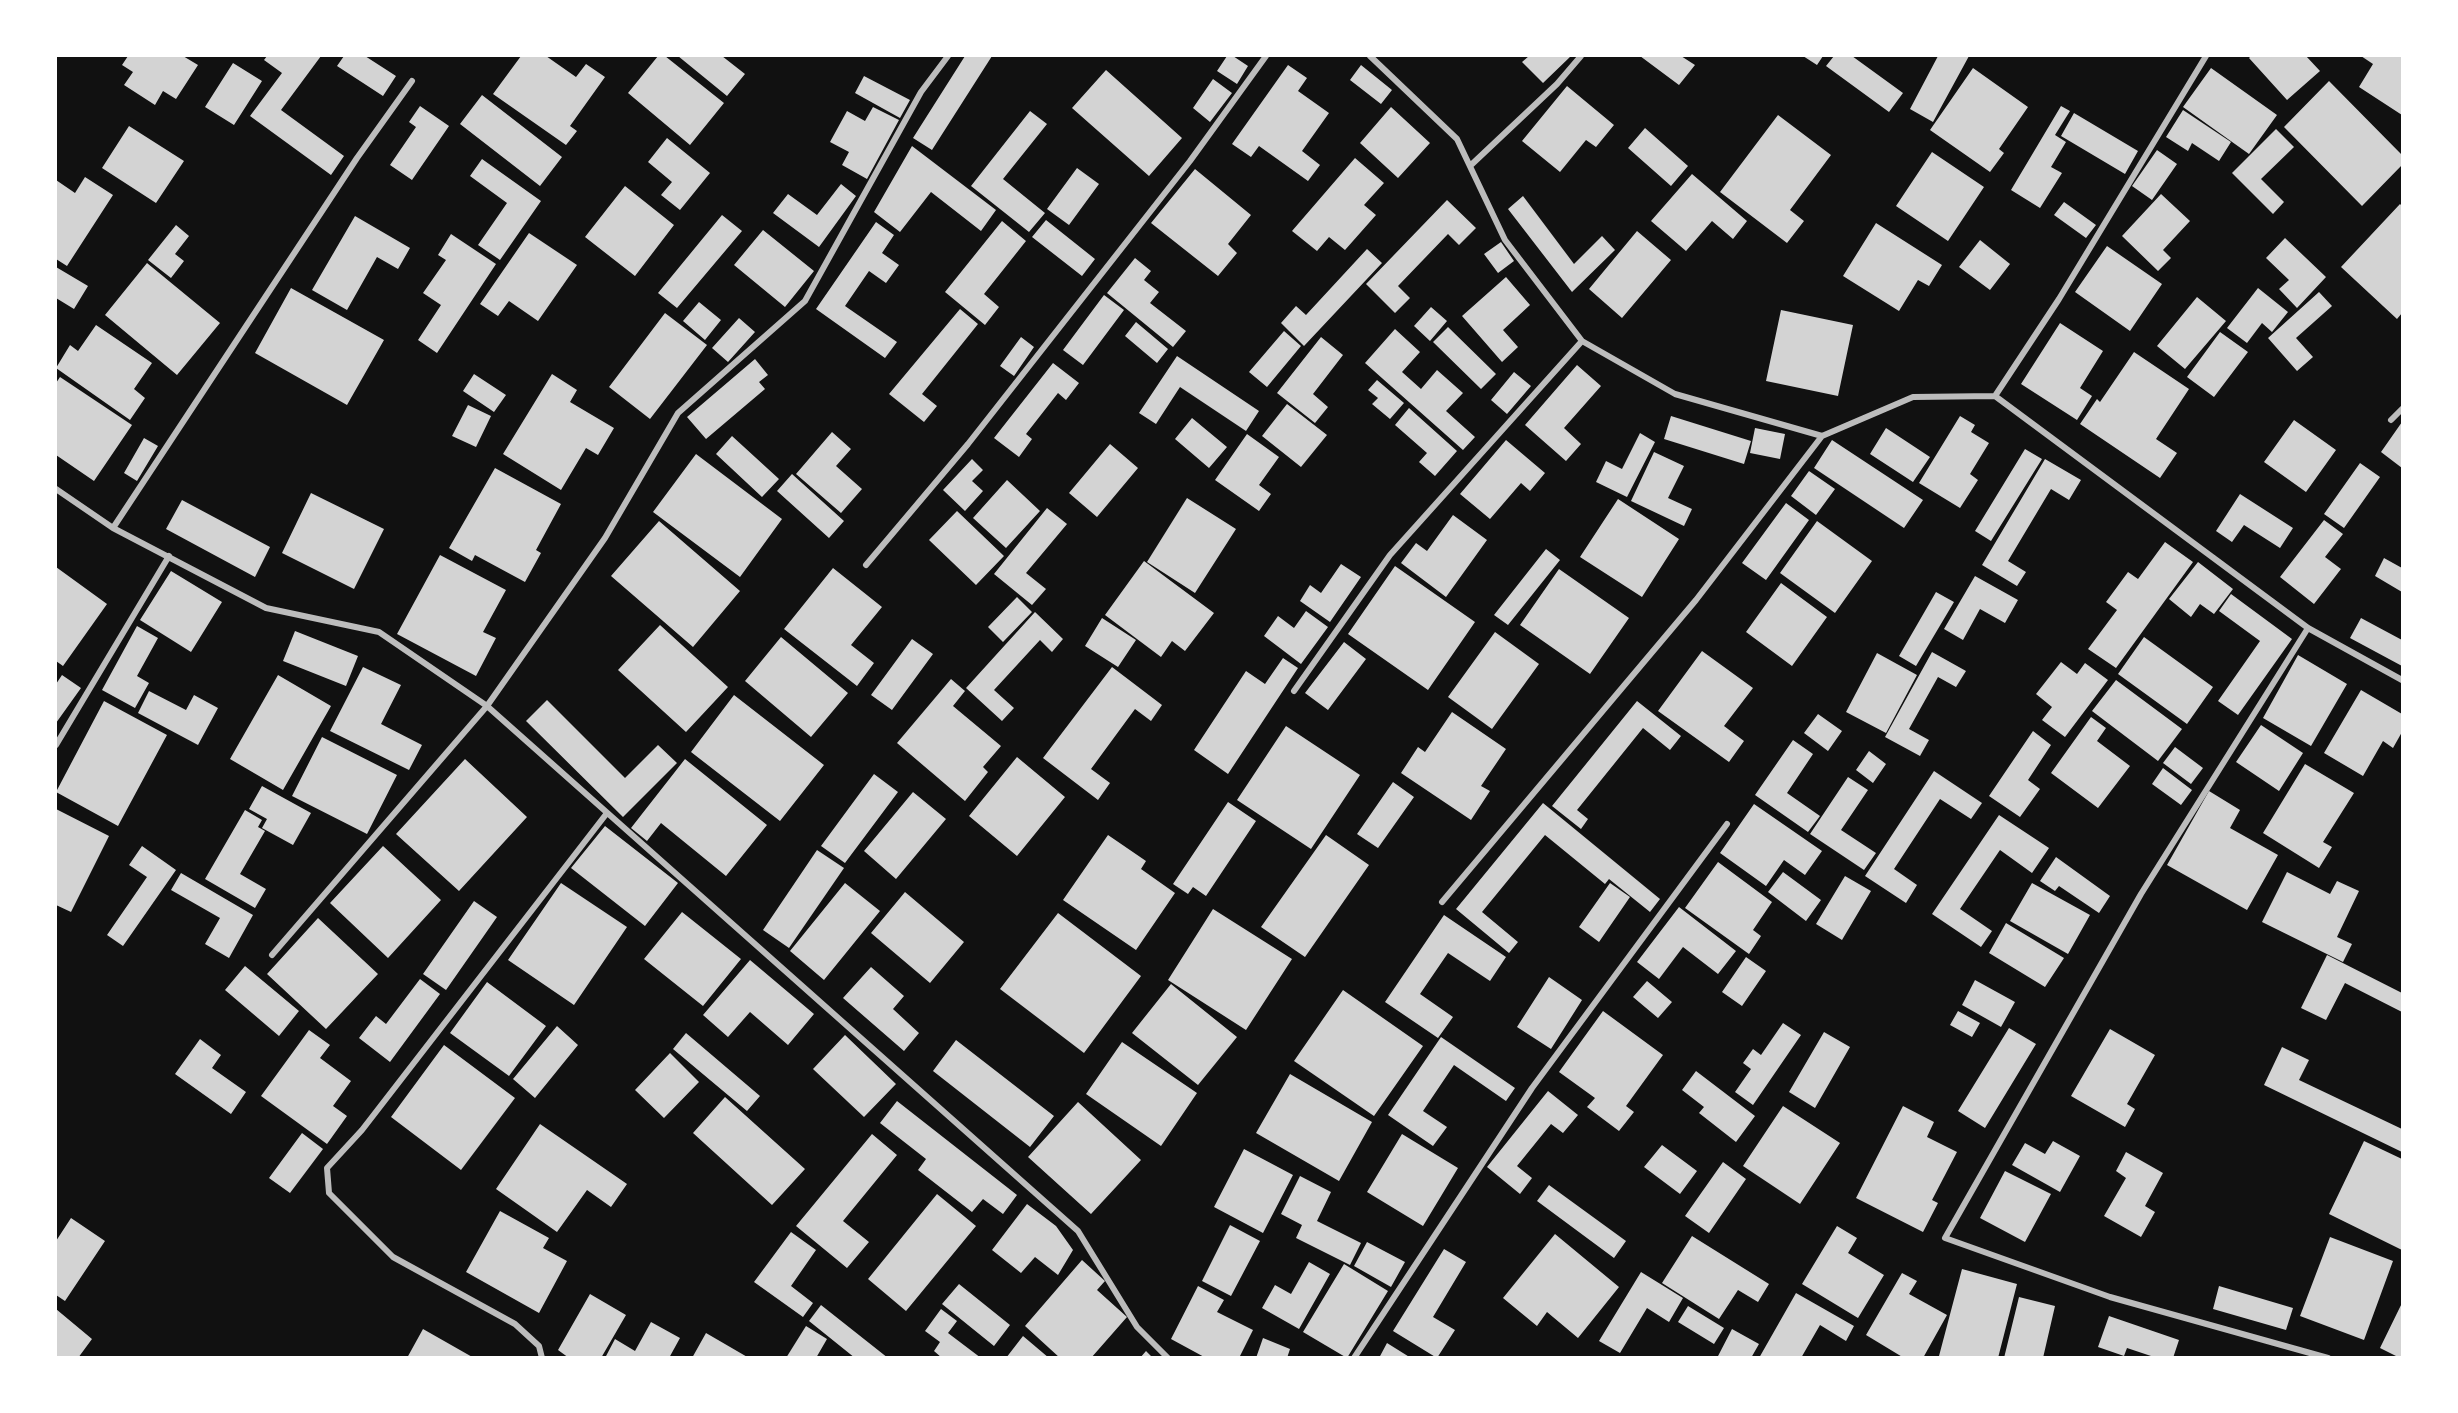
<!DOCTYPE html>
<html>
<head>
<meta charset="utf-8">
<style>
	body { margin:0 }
	#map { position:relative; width:2458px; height:1413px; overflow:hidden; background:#111; font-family:Commissioner,sans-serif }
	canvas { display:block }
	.frame { position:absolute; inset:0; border:57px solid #fff; pointer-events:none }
</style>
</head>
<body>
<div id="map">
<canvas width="2458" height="1413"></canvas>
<div class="frame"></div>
</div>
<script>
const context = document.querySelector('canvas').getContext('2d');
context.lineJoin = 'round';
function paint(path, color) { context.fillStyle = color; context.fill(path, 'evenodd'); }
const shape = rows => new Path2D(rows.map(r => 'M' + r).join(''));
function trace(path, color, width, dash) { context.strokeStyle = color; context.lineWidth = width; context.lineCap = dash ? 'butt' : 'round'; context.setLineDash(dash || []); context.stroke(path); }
paint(shape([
	[128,56,183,56,198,65,176,99,163,91,155,105,124,85,133,72,122,65],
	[267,56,321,56,281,110,344,156,331,175,250,116,282,73,264,60],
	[344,56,365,56,396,76,383,96,337,66],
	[521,56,546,56,576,77,586,64,605,77,570,126,577,131,566,145,493,94],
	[658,56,665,56,724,103,690,145,628,93],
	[678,56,722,56,745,74,727,96],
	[965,56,992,56,932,150,913,138],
	[1227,56,1233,56,1248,66,1237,84,1217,71],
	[1529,56,1571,56,1543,83,1522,62],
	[1640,56,1681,56,1695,65,1679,85],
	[1803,56,1823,56,1817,65],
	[1834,56,1852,56,1903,93,1889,112,1826,66],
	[1938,56,1969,56,1933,122,1910,109],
	[2251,56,2306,56,2320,71,2287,100,2249,58],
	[2361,56,2402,56,2402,115,2359,87,2373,64],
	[233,63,262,81,234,125,205,107],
	[1288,65,1307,78,1298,91,1329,113,1302,151,1320,165,1308,181,1259,146,1251,157,1232,144],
	[1361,65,1392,90,1381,104,1350,80],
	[1973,68,2028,107,1999,149,2004,153,1990,172,1930,130],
	[2211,68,2277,115,2249,154,2183,107],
	[1106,70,1182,138,1149,176,1072,108],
	[864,76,910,100,900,118,855,93],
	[1213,79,1232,93,1210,122,1193,108],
	[2329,81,2402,155,2402,165,2362,206,2284,127],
	[1567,86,1614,125,1596,147,1586,140,1560,172,1522,141],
	[482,95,562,157,540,186,460,124],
	[420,106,449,126,412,180,390,165,416,127,409,122],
	[2061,106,2070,111,2055,135,2066,142,2051,167,2062,173,2040,208,2011,190],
	[873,107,899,120,867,179,842,165,849,152,830,142,847,111,865,121],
	[1391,107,1430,143,1398,178,1360,143],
	[2183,110,2231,142,2219,161,2192,143,2188,151,2166,137],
	[1030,111,1047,124,1003,179,1045,213,1029,232,971,186],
	[2074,113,2138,151,2125,174,2061,136],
	[1778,115,1831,155,1790,210,1804,221,1787,243,1720,192],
	[129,126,184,161,156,203,102,168],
	[1645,128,1688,166,1671,186,1628,148],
	[2276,129,2294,147,2261,179,2284,202,2273,214,2232,173],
	[667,138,710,173,680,210,661,195,672,182,648,162],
	[912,146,996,210,981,231,931,192,900,232,874,212],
	[2157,150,2177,164,2152,200,2132,186],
	[1932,152,1984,187,1948,241,1896,206],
	[1355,158,1384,183,1364,205,1376,215,1345,250,1329,237,1317,251,1292,231],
	[482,159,541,201,500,260,478,245,507,203,470,176],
	[1077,168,1099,184,1069,225,1047,209],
	[1195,169,1251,215,1228,244,1237,253,1218,276,1151,223],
	[1692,174,1747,221,1733,239,1712,221,1686,251,1651,221],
	[85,177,113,195,67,266,56,259,56,180,75,193],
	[841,184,856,196,819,247,773,213,788,194,817,215],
	[625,186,674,225,635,276,585,237],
	[2161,194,2190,221,2163,250,2171,258,2158,271,2122,236],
	[1523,196,1574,264,1602,236,1615,250,1572,292,1508,209],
	[1447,200,1476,228,1459,245,1448,234,1398,286,1410,298,1395,313,1366,284],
	[2064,202,2096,225,2086,238,2054,215],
	[2400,204,2402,206,2402,313,2397,319,2341,267],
	[722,215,742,231,677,308,658,293],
	[355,216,410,248,398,269,377,257,347,310,312,290],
	[1046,220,1095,259,1082,276,1032,237],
	[1002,221,1026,241,984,294,999,307,985,325,945,292],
	[876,222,894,235,882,253,899,265,886,283,869,271,845,306,897,342,885,358,816,309],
	[1876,223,1942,265,1929,286,1918,280,1899,311,1843,276],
	[176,225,189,236,175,254,184,261,171,278,148,260],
	[763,230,814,271,785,307,734,265],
	[1637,231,1671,260,1622,318,1589,289],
	[529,233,577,265,538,321,509,301,498,316,480,304],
	[451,234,496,264,437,353,418,340,441,305,423,293,446,260,438,255],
	[2285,238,2326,277,2297,308,2279,289,2289,280,2266,258],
	[1980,240,2010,264,1990,290,1959,267],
	[1501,242,1514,261,1498,273,1484,254],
	[2107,246,2162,284,2130,331,2075,292],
	[1367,249,1382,263,1304,346,1281,323,1296,306,1306,315],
	[1135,258,1151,271,1144,280,1159,292,1150,303,1186,331,1173,347,1107,293],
	[147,263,220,323,177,375,105,315],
	[56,267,88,286,74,309,56,298],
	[1506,277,1530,305,1503,330,1518,347,1502,362,1462,316],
	[291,288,384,340,347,405,255,353],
	[2258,288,2288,312,2272,332,2262,323,2247,343,2227,328],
	[2319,292,2332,306,2296,338,2313,357,2297,371,2268,338],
	[1104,295,1124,310,1083,365,1063,350],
	[2197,297,2226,321,2185,369,2157,346],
	[699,302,721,320,705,340,683,321],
	[1431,307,1447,321,1430,341,1414,326],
	[960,309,978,324,922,394,937,406,924,422,889,394],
	[1781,310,1853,325,1838,396,1766,381],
	[665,313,707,345,650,419,609,387],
	[739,318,755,332,728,362,712,348],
	[1136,322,1168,349,1157,363,1125,336],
	[2060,323,2103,351,2080,388,2092,396,2077,420,2021,384],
	[96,325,152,363,134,389,145,398,130,420,56,368,70,345,78,351],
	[1448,327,1496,374,1481,389,1433,342],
	[1395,329,1420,352,1402,372,1421,389,1437,370,1463,393,1446,411,1475,437,1463,450,1365,363],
	[1284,331,1301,346,1267,387,1249,372],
	[2220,332,2248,352,2214,397,2187,377],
	[1021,337,1034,347,1014,376,1000,366],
	[1321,337,1343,355,1313,394,1328,407,1315,423,1277,393],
	[2134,352,2189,389,2156,439,2177,453,2160,478,2080,424,2097,399,2100,402],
	[1177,356,1259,411,1246,431,1180,387,1156,424,1139,413],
	[755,359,768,375,759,382,765,389,706,439,687,417],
	[1053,363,1079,383,1066,400,1058,393,1026,434,1032,439,1019,457,994,438],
	[1577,365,1601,386,1564,428,1581,444,1566,461,1525,425],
	[1514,372,1531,386,1507,414,1491,400],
	[474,374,506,395,494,412,463,391],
	[552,374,577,390,570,402,614,428,598,455,586,448,561,490,503,454],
	[60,377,132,425,94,481,56,455,56,383],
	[1377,380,1404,403,1390,419,1372,404,1378,398,1368,390],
	[1287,404,1327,435,1301,467,1262,436],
	[468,405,491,416,476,447,452,436],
	[1409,408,1457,451,1435,476,1419,462,1427,453,1395,425],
	[1671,416,1751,441,1744,464,1664,439],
	[1960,416,1975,425,1971,432,1989,443,1970,474,1978,480,1960,508,1919,483],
	[1192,418,1227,447,1209,468,1175,439],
	[2294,420,2336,450,2306,492,2264,462],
	[2402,422,2402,468,2381,452],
	[1755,428,1785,434,1780,459,1750,453],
	[1886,428,1930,457,1913,482,1870,454],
	[832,432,851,449,836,466,862,489,841,513,796,474],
	[1640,433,1655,442,1627,497,1596,482,1606,461,1622,469],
	[1247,434,1279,457,1259,485,1271,494,1259,511,1215,480],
	[732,436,779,479,762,497,716,454],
	[144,438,158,446,137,481,124,473],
	[1506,440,1545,473,1530,491,1521,483,1490,519,1460,494],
	[1832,440,1923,500,1904,528,1814,468],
	[1110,444,1138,468,1097,517,1069,493],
	[2025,449,2042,459,1991,541,1975,531],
	[1654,452,1684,466,1668,498,1692,509,1684,526,1631,501],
	[696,454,782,519,740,577,653,512],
	[972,459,983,470,972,481,983,491,965,511,943,490],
	[2045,459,2081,480,2069,500,2051,489,2008,561,2026,572,2017,586,1982,565],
	[2360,463,2380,477,2344,528,2324,514],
	[495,468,561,504,536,550,541,553,525,582,475,555,472,561,449,548],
	[1809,471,1835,489,1816,515,1791,496],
	[792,474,844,521,829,538,777,491],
	[1007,480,1040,511,1006,548,973,518],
	[311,493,384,529,354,589,282,553],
	[2240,494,2293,528,2280,548,2244,525,2232,542,2216,531],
	[1187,498,1236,529,1195,593,1147,562],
	[1618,499,1679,539,1642,597,1580,557],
	[182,500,270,547,255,577,166,529],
	[1786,503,1809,520,1766,580,1742,563],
	[1047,508,1067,524,1026,573,1046,589,1032,605,994,574],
	[957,511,1004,556,976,585,929,540],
	[1453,515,1487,540,1446,597,1401,563,1416,543,1427,551],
	[2324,520,2343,534,2325,557,2341,569,2314,604,2280,577],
	[659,521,740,591,693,647,611,576],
	[1817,521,1872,561,1835,613,1780,573],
	[2165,542,2193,562,2116,668,2088,649,2117,610,2106,602,2128,572,2138,579],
	[1546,549,1560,560,1508,625,1494,615],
	[440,555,506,590,483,632,496,638,476,676,397,634],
	[2384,558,2402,568,2402,592,2375,576],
	[1144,561,1214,613,1185,651,1172,641,1161,657,1105,615],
	[2198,562,2233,589,2214,614,2200,604,2191,617,2169,599],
	[1341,564,1361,577,1330,622,1300,601,1310,585,1321,593],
	[1395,566,1475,622,1428,690,1348,634],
	[56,567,107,604,63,666,56,661],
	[833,568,882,607,851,645,874,663,857,686,784,629],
	[1559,569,1629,618,1590,674,1520,625],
	[171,571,222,602,191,652,140,620],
	[1975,576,2018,600,2005,623,1980,609,1963,640,1944,629],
	[1781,583,1827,617,1792,666,1746,632],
	[1936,592,1954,602,1916,666,1899,656],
	[2231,594,2292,639,2238,715,2218,701,2260,641,2219,611],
	[1017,597,1032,612,1003,642,988,627],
	[1306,611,1328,627,1301,664,1264,636,1278,616,1294,628],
	[1035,612,1063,639,1052,652,1040,640,994,690,1014,708,1002,721,966,688],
	[1102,618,1136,640,1118,667,1085,646],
	[2361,618,2402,640,2402,666,2350,638],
	[660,625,728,687,686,732,618,670],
	[137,626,158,638,137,676,149,683,135,708,102,690],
	[295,631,358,656,346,686,283,661],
	[1495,632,1539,664,1492,729,1448,697],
	[781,637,848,693,811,737,745,681],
	[2144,637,2213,687,2187,724,2118,674],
	[912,639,933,654,892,710,871,695],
	[1344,642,1366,659,1328,710,1305,693],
	[1702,651,1753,688,1724,726,1744,741,1729,762,1658,711],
	[1932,652,1966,671,1956,687,1938,677,1909,729,1929,740,1920,756,1885,737],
	[1877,653,1917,675,1886,733,1846,712],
	[2298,655,2347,684,2311,746,2263,718],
	[1283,658,1298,668,1228,774,1194,750,1246,671,1265,684],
	[2061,662,2077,674,2085,663,2108,680,2065,737,2042,720,2052,707,2036,694],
	[363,667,401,685,381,724,422,745,409,770,330,731],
	[1112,667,1162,705,1151,721,1135,709,1091,769,1110,783,1098,800,1043,758],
	[62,675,81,688,56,723,56,684],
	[278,675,331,706,283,790,230,759],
	[951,679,965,691,953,706,1001,746,983,767,988,772,965,801,897,743],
	[2116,680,2182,729,2158,761,2092,711],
	[2361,690,2402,714,2402,732,2393,748,2383,741,2363,776,2324,753],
	[149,691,186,710,194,695,218,708,198,745,138,713],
	[734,695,824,765,780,821,691,752],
	[547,700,625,778,658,745,677,763,623,817,526,721],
	[104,701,167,735,118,826,56,792],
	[1637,701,1681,736,1670,750,1643,728,1577,810,1588,819,1581,829,1552,806],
	[1452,712,1506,749,1481,786,1490,791,1471,820,1401,773,1418,747,1425,752],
	[1818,714,1842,731,1828,751,1804,733],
	[2091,717,2106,728,2097,741,2130,766,2098,808,2051,773],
	[2261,725,2303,753,2279,791,2236,762],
	[1286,726,1360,775,1311,849,1237,800],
	[2033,731,2051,745,2028,780,2040,789,2020,817,1989,796],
	[322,737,397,775,367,834,292,796],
	[1793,740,1813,754,1787,793,1820,816,1808,832,1755,795],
	[2175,747,2203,768,2191,784,2163,763],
	[1869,751,1886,764,1873,783,1856,770],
	[1017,757,1065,797,1017,856,969,816],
	[465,759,527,817,459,891,396,834],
	[685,759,767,825,726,876,661,823,647,841,631,828],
	[2305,764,2354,793,2323,842,2332,847,2319,868,2263,833],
	[2163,768,2192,790,2181,805,2152,784],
	[1934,771,1982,803,1971,819,1940,799,1894,869,1917,885,1906,903,1865,876],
	[874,774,898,792,845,863,821,846],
	[1848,777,1868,790,1841,830,1876,853,1864,870,1810,834],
	[1393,782,1414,797,1378,848,1357,834],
	[262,786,311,813,293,845,262,828,267,819,249,809],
	[2209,791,2240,810,2230,828,2278,855,2247,910,2167,865],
	[913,792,946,819,896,879,864,851],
	[1228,802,1256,821,1206,896,1193,887,1188,894,1173,884],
	[1543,803,1660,899,1650,912,1609,879,1605,884,1545,835,1482,912,1518,942,1509,953,1456,909],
	[1754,804,1822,851,1805,875,1784,860,1766,886,1720,853],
	[56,809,109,836,71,912,56,905],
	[245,810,262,820,258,827,265,831,240,874,266,889,255,908,205,879],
	[1999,815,2049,848,2032,873,2000,850,1960,909,1992,931,1981,947,1932,914],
	[605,826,678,883,645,926,571,868],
	[1108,835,1146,861,1141,869,1175,893,1136,950,1063,900],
	[1326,835,1369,865,1305,957,1261,927],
	[142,846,176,870,123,946,107,935,147,877,129,865],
	[383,846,441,900,388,958,330,903],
	[817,850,844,868,789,948,763,930],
	[2056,857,2110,896,2099,913,2059,886,2055,891,2040,881],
	[1718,862,1772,902,1753,930,1761,936,1749,954,1685,908],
	[1783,872,1821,900,1806,921,1768,892],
	[2287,872,2330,894,2337,881,2359,891,2337,937,2352,944,2343,962,2262,922],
	[181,873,253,915,229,958,205,944,220,918,171,890],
	[1845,876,1871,891,1842,940,1816,924],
	[561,883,627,927,574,1005,508,960],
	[845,883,880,911,824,980,790,951],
	[1610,883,1630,897,1599,942,1579,927],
	[2032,883,2090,915,2068,954,2010,921],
	[905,892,964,942,930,983,871,933],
	[474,901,497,917,446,990,423,974],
	[1679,907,1736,951,1718,974,1683,947,1659,979,1637,962],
	[1213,909,1292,959,1246,1030,1168,980],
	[682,912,741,959,703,1006,644,959],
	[1058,913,1141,976,1084,1053,1000,989],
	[1444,915,1506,957,1490,981,1448,953,1420,994,1453,1017,1438,1038,1385,1002],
	[318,918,378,974,326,1029,267,974],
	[2006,923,2064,958,2045,987,1989,953],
	[2327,955,2402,993,2402,1012,2345,983,2326,1020,2301,1008],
	[1746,957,1766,971,1742,1006,1722,992],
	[750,960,814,1014,788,1045,750,1012,728,1037,703,1015],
	[245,966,299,1011,279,1036,225,990],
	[871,967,904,996,893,1009,919,1033,904,1051,843,998],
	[1549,977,1582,1000,1551,1049,1517,1027],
	[420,979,440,994,390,1062,359,1038,376,1016,386,1024],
	[1975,980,2015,1002,2001,1027,1962,1005],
	[1647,981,1672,1002,1658,1018,1633,997],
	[487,982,546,1026,509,1076,450,1033],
	[1171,984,1237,1037,1198,1085,1132,1033],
	[1343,990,1423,1046,1374,1116,1294,1061],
	[1603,1011,1663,1055,1626,1106,1634,1112,1619,1131,1587,1107,1595,1098,1559,1072],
	[1958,1011,1980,1023,1972,1037,1950,1025],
	[1783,1023,1801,1035,1753,1105,1735,1092,1751,1069,1743,1063,1753,1049,1761,1055],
	[557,1026,578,1045,535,1098,513,1079],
	[2009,1028,2036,1044,1985,1128,1958,1111],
	[2110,1029,2155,1055,2127,1104,2135,1109,2125,1127,2071,1096],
	[309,1030,330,1045,320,1058,351,1081,333,1106,347,1116,327,1144,261,1096],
	[1824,1032,1850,1047,1815,1108,1789,1092],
	[686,1033,760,1096,747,1111,673,1049],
	[845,1035,896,1084,864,1117,813,1069],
	[1441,1037,1515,1088,1506,1101,1454,1065,1423,1111,1447,1127,1433,1146,1388,1115],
	[200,1039,221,1055,212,1068,246,1092,231,1114,175,1074],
	[956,1040,1054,1116,1030,1147,933,1071],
	[1122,1042,1197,1093,1161,1146,1086,1094],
	[444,1045,515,1098,461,1170,391,1117],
	[2282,1047,2309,1060,2299,1080,2402,1129,2402,1152,2264,1085],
	[670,1053,699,1082,664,1118,635,1090],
	[1696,1071,1755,1116,1736,1142,1699,1113,1704,1107,1682,1090],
	[1290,1074,1372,1122,1339,1181,1256,1133],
	[1548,1091,1578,1115,1563,1133,1551,1124,1517,1166,1532,1178,1520,1194,1487,1167],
	[725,1097,805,1169,772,1205,693,1133],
	[897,1101,1017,1195,1003,1214,983,1199,972,1212,918,1170,926,1159,880,1123],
	[1078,1102,1141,1160,1091,1214,1028,1157],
	[1783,1106,1840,1143,1800,1204,1743,1166],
	[1903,1106,1934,1122,1927,1137,1957,1152,1932,1200,1938,1203,1923,1232,1856,1198],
	[540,1124,627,1184,611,1207,587,1190,557,1232,496,1189],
	[302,1133,323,1149,290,1193,269,1178],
	[872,1134,897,1155,843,1221,869,1242,847,1268,796,1226],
	[1402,1134,1458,1168,1423,1226,1367,1192],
	[2053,1141,2080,1156,2060,1192,2012,1165,2025,1143,2045,1154],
	[2364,1141,2402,1159,2402,1250,2329,1214],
	[1662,1145,1697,1171,1680,1194,1644,1167],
	[1244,1149,1293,1175,1263,1233,1214,1207],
	[2126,1152,2163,1173,2145,1206,2155,1212,2141,1237,2104,1216,2126,1178,2116,1171],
	[1723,1162,1746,1179,1709,1233,1685,1216],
	[2005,1171,2051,1194,2025,1242,1980,1218],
	[1300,1176,1331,1192,1317,1221,1361,1243,1350,1265,1296,1238,1302,1225,1281,1214],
	[1549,1185,1626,1241,1614,1258,1537,1201],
	[937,1194,976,1226,906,1311,868,1279],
	[1027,1204,1056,1226,1073,1250,1058,1275,1035,1257,1021,1273,992,1250],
	[500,1211,549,1238,543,1248,567,1261,539,1313,466,1272],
	[71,1218,105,1241,65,1301,56,1295,56,1241],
	[1230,1225,1260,1241,1231,1296,1202,1281],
	[1837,1226,1857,1238,1848,1253,1884,1275,1858,1318,1802,1284],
	[791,1232,816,1250,791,1286,813,1303,803,1317,754,1282],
	[1555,1234,1619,1287,1578,1338,1547,1312,1537,1326,1503,1298],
	[1692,1236,1769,1284,1758,1302,1738,1290,1719,1319,1662,1283],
	[2330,1237,2393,1261,2364,1340,2300,1316],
	[1367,1242,1405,1262,1391,1287,1354,1266],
	[1444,1249,1466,1262,1433,1317,1455,1330,1437,1358,1393,1331],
	[1082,1260,1105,1281,1097,1290,1127,1317,1091,1358,1060,1358,1025,1326],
	[1309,1262,1330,1274,1299,1329,1262,1308,1275,1285,1291,1294],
	[1344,1264,1388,1291,1347,1358,1303,1332],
	[1962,1269,2017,1284,1998,1358,1939,1356],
	[1641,1272,1683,1298,1669,1322,1647,1308,1620,1353,1599,1341],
	[1902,1273,1917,1281,1909,1294,1947,1315,1923,1358,1904,1358,1866,1335],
	[959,1284,1010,1325,994,1346,942,1304],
	[1198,1286,1224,1300,1217,1312,1253,1330,1239,1358,1206,1358,1171,1339],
	[2219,1286,2293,1308,2286,1330,2213,1309],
	[1796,1293,1854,1326,1846,1341,1820,1325,1801,1358,1759,1358],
	[590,1294,626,1315,601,1358,569,1358,558,1350],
	[2019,1297,2055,1306,2043,1358,2004,1358],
	[2402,1303,2402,1358,2400,1358,2380,1348],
	[821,1305,888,1358,855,1358,809,1321],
	[1688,1306,1724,1328,1714,1344,1678,1322],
	[56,1309,92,1339,78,1358,56,1358],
	[941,1309,957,1321,948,1333,981,1358,942,1358,934,1351,940,1342,925,1331],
	[2109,1316,2179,1340,2173,1358,2157,1358,2127,1348,2124,1356,2098,1347],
	[651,1322,680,1338,669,1358,605,1358,615,1339,635,1351],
	[806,1326,827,1339,816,1358,786,1358],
	[423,1329,474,1358,407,1358],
	[1732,1329,1759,1344,1751,1358,1717,1358],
	[706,1333,749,1358,692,1358],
	[1023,1336,1049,1358,1006,1358],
	[1263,1338,1290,1349,1287,1358,1256,1358],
	[1387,1343,1411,1358,1379,1358],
	[1146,1351,1153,1358,1140,1358]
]), '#d3d3d3');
trace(shape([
	[1370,56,1457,139,1505,240,1582,341,1675,394,1822,436,1913,397,1995,396,2308,628,2402,680],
	[1470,166,1557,84,1581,56],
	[1995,396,2059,299,2206,56],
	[2391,420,2402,409],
	[56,489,113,528,266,608,379,632,487,706,1078,1231,1137,1327,1168,1358],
	[113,528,357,158,412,81],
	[866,565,968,444,1190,161,1266,56],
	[2308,628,2141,894,1945,1238,2110,1297,2328,1358],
	[1294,691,1390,555,1582,341],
	[56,745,169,556],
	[1442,902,1696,600,1822,436],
	[272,955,487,706,605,538,678,413,805,301,921,92,948,56],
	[542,1358,539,1346,515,1324,393,1257,329,1193,327,1168,362,1130,607,813],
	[1354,1358,1532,1088,1727,824]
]), '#bcbcbc', 6);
</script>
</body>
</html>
